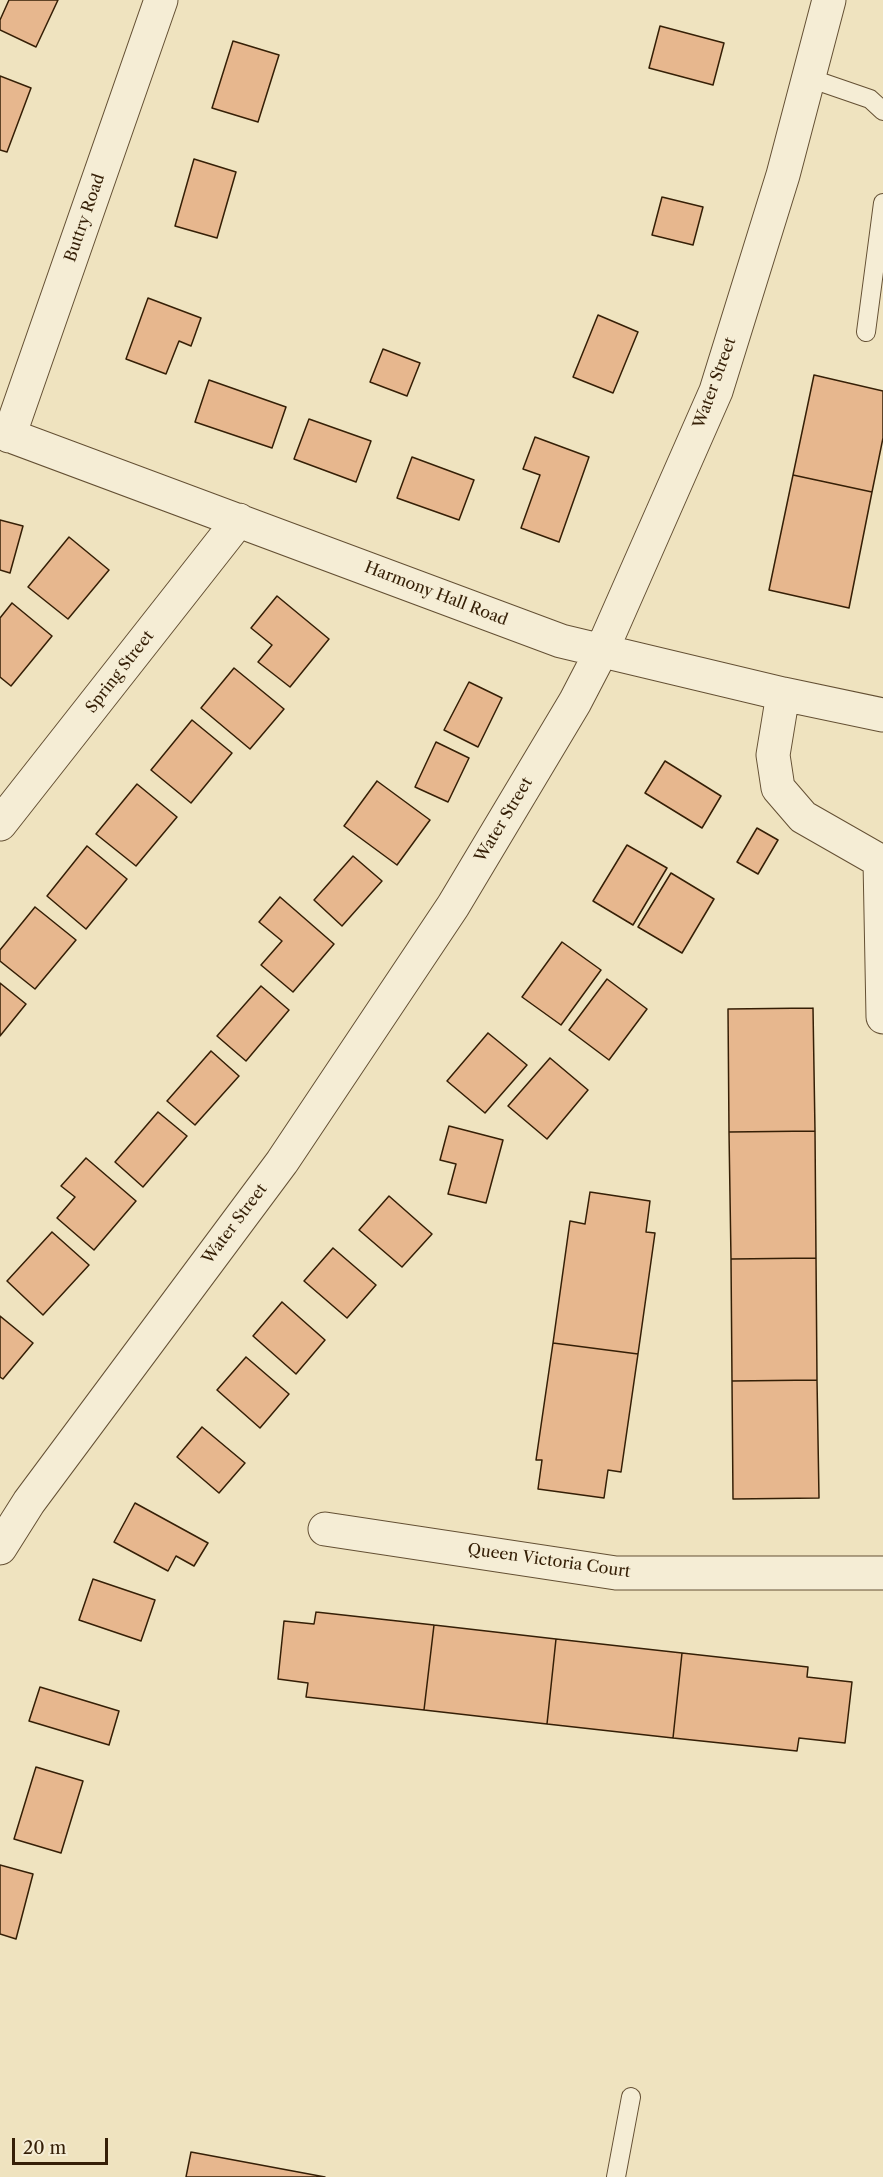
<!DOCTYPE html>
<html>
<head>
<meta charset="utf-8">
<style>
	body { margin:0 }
	#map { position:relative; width:883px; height:2177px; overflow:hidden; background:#efe3bf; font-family:"Libre Caslon Text",serif }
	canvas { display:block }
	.scale { position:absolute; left:12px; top:2138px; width:96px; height:27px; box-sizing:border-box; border:3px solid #351f06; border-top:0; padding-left:8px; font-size:18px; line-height:21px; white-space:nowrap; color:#351f06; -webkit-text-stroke:4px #f5edd5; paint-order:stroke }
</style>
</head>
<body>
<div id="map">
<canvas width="883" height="2177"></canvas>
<div class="scale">20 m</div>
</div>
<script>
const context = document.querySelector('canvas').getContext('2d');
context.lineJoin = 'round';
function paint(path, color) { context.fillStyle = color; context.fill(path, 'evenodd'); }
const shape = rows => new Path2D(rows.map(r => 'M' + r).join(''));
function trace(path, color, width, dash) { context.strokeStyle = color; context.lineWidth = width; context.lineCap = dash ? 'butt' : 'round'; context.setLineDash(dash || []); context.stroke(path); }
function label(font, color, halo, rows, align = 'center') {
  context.font = font + ' "Libre Caslon Text",serif'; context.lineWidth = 4.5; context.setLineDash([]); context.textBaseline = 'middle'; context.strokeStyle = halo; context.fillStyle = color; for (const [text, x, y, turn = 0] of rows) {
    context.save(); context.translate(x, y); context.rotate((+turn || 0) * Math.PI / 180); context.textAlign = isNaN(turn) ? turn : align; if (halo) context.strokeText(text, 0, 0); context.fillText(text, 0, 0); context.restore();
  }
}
const building = shape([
	[9,0,58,0,36,47,0,30,0,20,9,0],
	[660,26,724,43,713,85,649,68,660,26],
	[233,41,279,55,258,122,212,108,233,41],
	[0,76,31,88,7,152,0,150,0,76],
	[194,159,236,172,217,238,175,226,194,159],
	[662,197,703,207,693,245,652,235,662,197],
	[148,298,201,318,191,346,179,341,166,374,126,359,148,298],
	[598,315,638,332,613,393,573,377,598,315],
	[383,349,420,363,407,396,370,382,383,349],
	[814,375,883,391,883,438,872,492,793,475,814,375],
	[209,380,286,407,272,448,195,422,209,380],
	[309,419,371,441,356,482,294,459,309,419],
	[535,437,589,457,559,542,521,528,540,475,523,469,535,437],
	[412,457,474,480,459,520,397,498,412,457],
	[793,475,872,492,849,608,769,590,793,475],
	[0,520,23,526,10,573,0,570,0,520],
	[69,537,109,570,68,619,28,587,69,537],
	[277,596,329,639,290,687,258,662,272,645,251,628,277,596],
	[12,603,52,636,11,686,0,677,0,618,12,603],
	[234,668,284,709,250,749,201,708,234,668],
	[469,682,502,698,478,747,444,730,469,682],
	[192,720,232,753,191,803,151,770,192,720],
	[436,742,469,758,448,802,415,787,436,742],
	[665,761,721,796,702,828,645,793,665,761],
	[377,781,430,820,397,865,344,826,377,781],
	[137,784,177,817,136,866,96,834,137,784],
	[757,828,778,840,758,874,737,862,757,828],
	[627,845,667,868,633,925,593,901,627,845],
	[87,846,127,879,86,929,47,896,87,846],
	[353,856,382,881,342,926,314,900,353,856],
	[671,873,714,899,682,953,638,927,671,873],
	[280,897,334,944,293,992,261,965,282,941,259,922,280,897],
	[35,907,76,940,35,989,0,961,0,950,35,907],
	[562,942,601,970,561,1025,522,997,562,942],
	[607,979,647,1009,609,1060,569,1030,607,979],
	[0,983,26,1004,0,1036,0,983],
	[261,986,289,1010,246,1061,217,1036,261,986],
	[813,1008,815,1131,729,1132,728,1009,813,1008],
	[488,1033,527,1065,485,1113,447,1081,488,1033],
	[211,1051,239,1076,195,1125,167,1101,211,1051],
	[550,1058,588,1090,547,1139,508,1106,550,1058],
	[158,1112,187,1136,143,1187,115,1162,158,1112],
	[449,1126,503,1140,486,1203,448,1194,456,1164,440,1160,449,1126],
	[815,1131,816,1258,731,1259,729,1132,815,1131],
	[86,1158,136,1201,94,1250,57,1218,75,1197,61,1186,86,1158],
	[590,1192,650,1201,646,1232,655,1233,638,1354,553,1343,570,1221,585,1224,590,1192],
	[389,1196,432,1234,402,1267,359,1230,389,1196],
	[52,1232,89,1265,43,1315,7,1281,52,1232],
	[333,1248,376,1285,347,1318,304,1281,333,1248],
	[816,1258,817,1380,732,1381,731,1259,816,1258],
	[282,1302,325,1340,296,1374,253,1336,282,1302],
	[0,1316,33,1343,3,1379,0,1377,0,1316],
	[553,1343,638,1354,621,1472,608,1470,604,1498,538,1489,542,1460,536,1460,553,1343],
	[246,1357,289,1394,260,1428,217,1390,246,1357],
	[817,1380,819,1498,733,1499,732,1381,817,1380],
	[202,1427,245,1463,219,1493,177,1457,202,1427],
	[135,1503,208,1543,194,1566,176,1556,168,1571,114,1542,135,1503],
	[93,1579,155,1600,141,1641,79,1620,93,1579],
	[316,1612,434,1625,424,1710,306,1697,308,1683,278,1679,284,1621,314,1624,316,1612],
	[434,1625,556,1639,547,1724,424,1710,434,1625],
	[556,1639,682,1653,673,1738,547,1724,556,1639],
	[682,1653,808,1667,807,1677,852,1682,845,1743,799,1738,797,1751,673,1738,682,1653],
	[40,1687,119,1711,109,1745,29,1721,40,1687],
	[36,1767,83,1781,61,1853,14,1839,36,1767],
	[0,1865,33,1874,16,1939,0,1934,0,1865],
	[191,2152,325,2177,186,2177,191,2152]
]);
paint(building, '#e7b78e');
trace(building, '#351f06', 1.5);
const service = shape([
	[809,78,870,99,883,111],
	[866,332,883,203],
	[616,2177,631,2097]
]);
const minor = shape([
	[0,432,561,641,783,694,883,715],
	[9,436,161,0],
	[783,694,773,755,778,788,803,817,880,861,883,1017],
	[0,824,239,520],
	[325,1529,616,1573,883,1573],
	[0,1548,29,1502,282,1162,453,906,575,702,602,650,716,391,783,175,829,0]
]);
trace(service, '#645034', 20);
trace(minor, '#645034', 35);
trace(service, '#f5edd5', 18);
trace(minor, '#f5edd5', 33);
label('16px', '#351f06', '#f5edd5', [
	["Buttry Road",85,218,-71],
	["Water Street",715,383,-70],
	["Harmony Hall Road",436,594,21],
	["Spring Street",120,672,-52],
	["Water Street",504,820,-59],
	["Water Street",235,1224,-53],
	["Queen Victoria Court",549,1561,8]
]);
</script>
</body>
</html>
